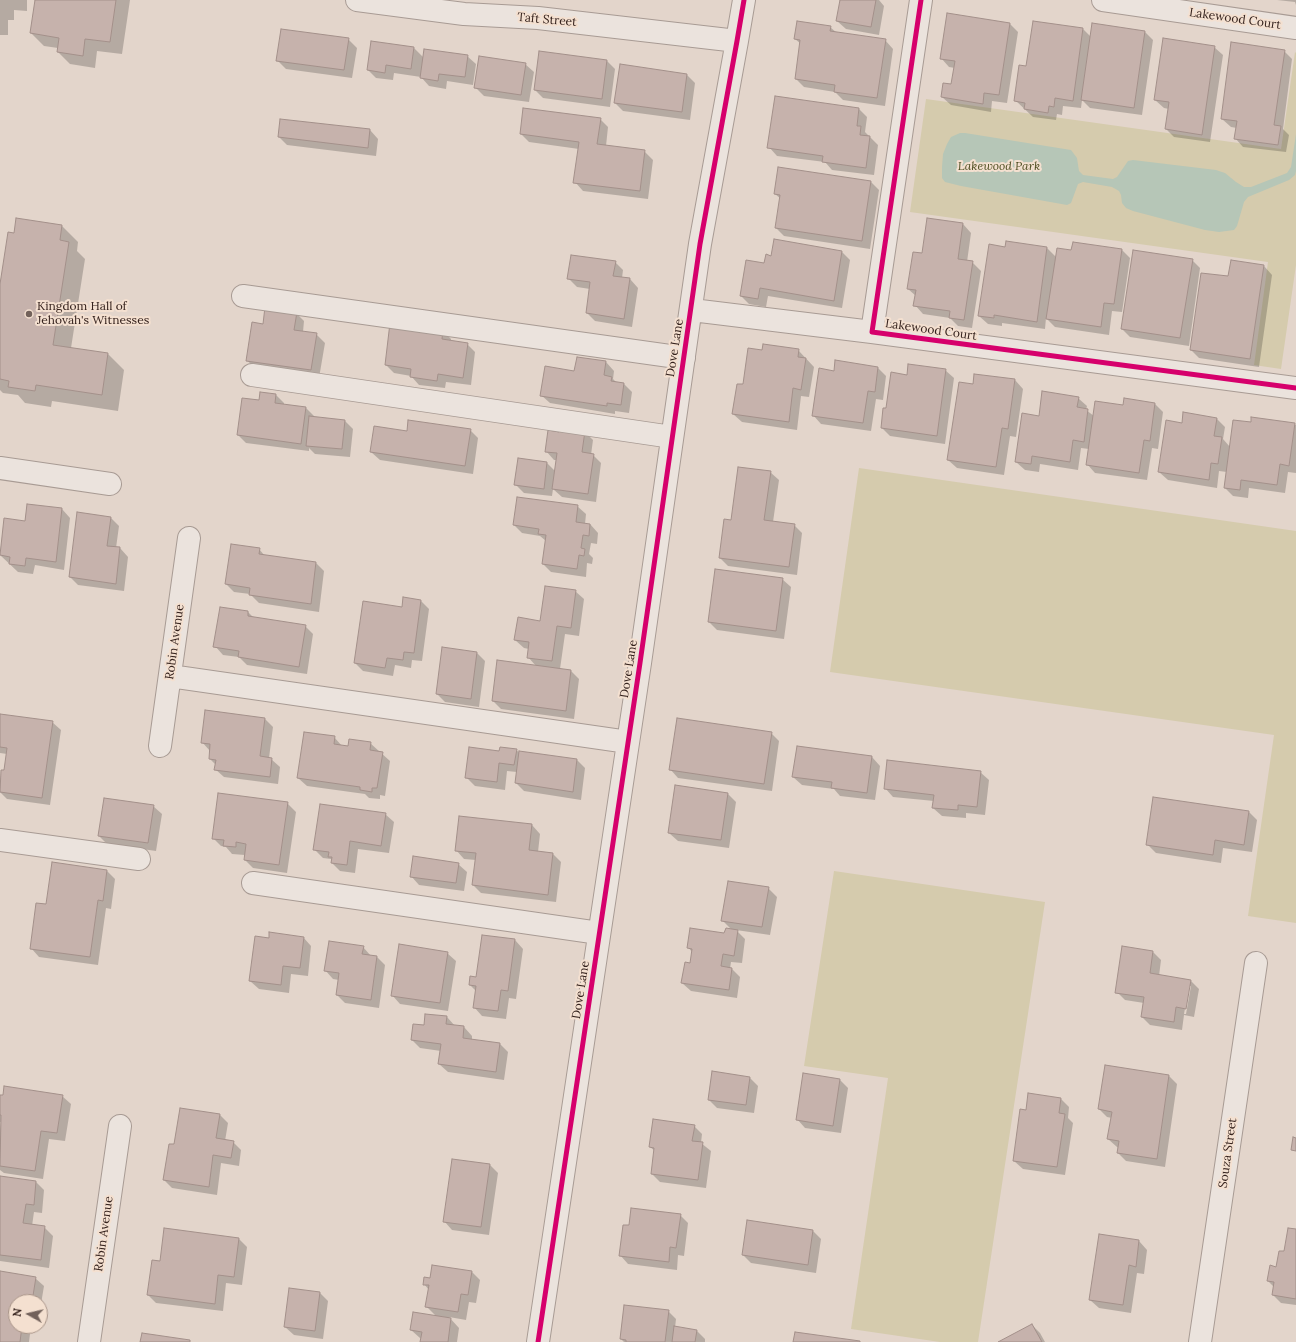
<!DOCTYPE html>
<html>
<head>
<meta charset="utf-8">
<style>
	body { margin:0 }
	#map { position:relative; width:1296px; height:1342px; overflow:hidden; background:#e3d5cb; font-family:Lora,serif }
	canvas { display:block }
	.north { position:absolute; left:8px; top:1294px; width:40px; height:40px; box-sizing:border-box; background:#f4e0d0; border:1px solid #a89488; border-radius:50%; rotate:278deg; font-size:11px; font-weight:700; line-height:16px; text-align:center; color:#35221d }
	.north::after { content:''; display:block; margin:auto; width:14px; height:18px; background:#72615a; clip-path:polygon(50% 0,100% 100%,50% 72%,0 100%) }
</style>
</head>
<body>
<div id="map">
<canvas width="1296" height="1342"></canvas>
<div class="north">N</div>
</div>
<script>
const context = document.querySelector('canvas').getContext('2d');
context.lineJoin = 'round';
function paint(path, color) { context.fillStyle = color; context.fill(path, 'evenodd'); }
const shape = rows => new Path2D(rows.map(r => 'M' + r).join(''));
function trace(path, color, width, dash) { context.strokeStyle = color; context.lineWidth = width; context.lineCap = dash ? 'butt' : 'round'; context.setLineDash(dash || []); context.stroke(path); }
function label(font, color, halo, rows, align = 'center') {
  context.font = font + ' Lora,serif'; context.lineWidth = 4; context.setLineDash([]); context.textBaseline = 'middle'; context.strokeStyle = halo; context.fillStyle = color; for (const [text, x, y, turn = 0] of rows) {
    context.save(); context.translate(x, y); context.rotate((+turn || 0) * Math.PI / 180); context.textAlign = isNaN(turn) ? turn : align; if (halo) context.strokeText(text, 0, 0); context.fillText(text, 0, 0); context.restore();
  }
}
paint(shape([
	[1295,52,1296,53,1296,265,1281,369,1254,365,1268,262,910,212,926,99,1281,149],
	[859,468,1296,531,1296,923,1248,916,1274,735,830,672],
	[834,871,1045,902,978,1342,940,1342,851,1329,888,1078,804,1066]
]), '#d5cbad');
paint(shape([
	[960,133,965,133,1071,150,1077,158,1079,171,1083,175,1113,179,1117,177,1128,161,1133,160,1216,170,1225,173,1236,182,1244,187,1251,187,1287,173,1291,167,1296,134,1296,171,1295,175,1289,180,1248,197,1244,202,1237,226,1234,230,1219,232,1205,230,1133,211,1126,208,1122,203,1121,195,1119,191,1112,187,1083,182,1078,184,1071,203,1067,205,961,186,945,182,942,178,942,167,943,154,947,144,951,137]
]), '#b6c6b7');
paint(shape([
	[0,0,27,0,27,11,14,10,14,20,8,20,8,35,0,35],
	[36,0,130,0,122,54,97,51,95,68,70,64,58,52,58,48,44,46,31,33],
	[841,0,879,0,884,6,879,35,846,29,837,21],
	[1277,0,1296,0,1296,5,1295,2],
	[1010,24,1018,32,1007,103,992,101,991,112,951,105,942,97,952,85,955,68,949,67,941,58],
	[1093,24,1145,32,1153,40,1142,115,1090,108,1082,100,1081,108,1063,106,1062,115,1057,114,1056,120,1033,117,1015,100,1027,67,1083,29,1091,37],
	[830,27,837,33,885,40,893,49,885,106,843,100,835,92,804,87,796,79,801,44,795,39],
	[348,39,357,48,352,78,286,69,277,60],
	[372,42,414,48,424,58,467,56,476,64,473,85,447,81,446,89,429,86,421,77,394,73,393,80,376,78,368,70],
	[1214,47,1223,55,1210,142,1174,137,1166,129,1169,109,1164,108,1155,100],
	[1284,51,1292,59,1283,129,1289,135,1286,152,1243,147,1235,138,1237,128,1231,127,1222,119],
	[607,61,615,69,610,107,543,98,535,90],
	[525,64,534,72,529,102,484,96,476,88],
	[687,75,695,83,690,120,623,111,615,103],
	[859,109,867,117,865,132,878,145,874,175,832,170,825,162,777,156,769,147],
	[600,119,608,127,606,146,644,151,653,160,648,199,583,191,575,182,579,149,529,142,521,134],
	[370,130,378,139,376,156,287,145,279,137],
	[871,182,879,190,870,249,784,236,776,228,781,199,775,194],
	[928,219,963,224,971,233,967,262,972,262,981,271,972,328,958,326,950,318,923,314,915,305,916,296,908,289,923,254],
	[62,226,78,242,77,251,85,259,71,348,108,354,124,370,118,411,52,401,51,407,25,403,18,395,3,393,0,390,0,290,15,234],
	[1074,243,1122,250,1130,258,1122,312,1112,311,1109,335,1055,327,1046,318,1045,329,1002,323,1002,326,988,324,979,316,1006,248,1047,248,1056,257,1072,251],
	[842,252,850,260,842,308,768,296,766,307,749,304,741,296,765,264,772,257],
	[1192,260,1200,268,1189,346,1130,337,1122,329],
	[615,262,623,270,622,278,630,279,638,288,632,327,595,321,587,313,590,289,577,287,569,279],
	[1264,266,1272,275,1259,367,1199,358,1191,350,1229,278],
	[296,313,304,321,303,332,316,334,325,343,319,378,255,369,247,360,264,325],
	[391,324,443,331,451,339,451,342,467,344,475,352,471,385,446,382,445,388,419,385,411,376,394,373,386,365],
	[798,350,814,367,809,397,801,396,797,430,742,422,733,414,744,386,763,351],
	[606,362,614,371,613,379,617,383,624,384,632,392,629,413,615,411,615,414,550,403,541,395,575,372],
	[878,368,886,376,883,400,876,399,871,431,821,424,813,415],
	[945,370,954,378,945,444,890,436,882,428,887,409,907,376],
	[975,375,1015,380,1023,389,1016,437,1010,436,1004,475,957,468,948,460,973,385],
	[276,395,284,403,284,405,306,408,314,416,314,417,345,421,353,429,350,457,315,454,309,448,309,451,246,443,238,435,260,402],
	[1078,398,1087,406,1086,410,1094,416,1124,407,1155,404,1163,412,1158,449,1152,448,1147,480,1095,473,1087,464,1089,449,1081,448,1078,470,1040,464,1039,472,1025,470,1016,462,1040,417],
	[1216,418,1225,427,1223,439,1230,447,1251,423,1294,424,1296,425,1296,473,1288,472,1285,493,1249,488,1248,498,1233,496,1225,488,1227,472,1219,471,1217,488,1168,480,1159,472,1183,424],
	[470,430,478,438,473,474,380,460,371,452,408,432],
	[585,432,593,440,591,455,593,455,601,463,596,502,562,497,553,489,552,496,524,493,515,484,519,459,547,463,556,472,557,460,554,460,546,451],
	[770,472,779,480,773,522,794,525,802,533,797,575,728,566,720,558,732,521],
	[27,505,62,509,70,518,64,570,35,565,33,574,18,572,0,555,25,522],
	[577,506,586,514,585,524,590,524,598,533,597,544,591,543,589,554,593,558,592,564,587,563,586,577,551,572,543,564,546,541,540,536,522,533,514,525],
	[78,513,111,518,119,526,116,548,120,548,128,557,124,591,78,585,70,577],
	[259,549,265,556,316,563,324,571,319,612,259,603,250,594,234,592,226,584],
	[782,579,791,587,784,639,717,630,709,622],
	[575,591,584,599,579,636,565,634,560,669,571,671,579,679,574,719,501,709,493,701,536,666,528,657,529,649,524,648,515,640,541,622],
	[404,598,421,601,429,609,422,661,412,660,411,668,395,665,393,676,363,671,355,663,403,608],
	[248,612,254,618,305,626,313,634,307,674,247,665,239,657,223,655,215,646],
	[477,653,485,661,479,707,445,702,437,694],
	[0,715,52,722,61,730,50,805,7,799,0,792,2,771,5,771,7,754,0,753],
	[265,719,273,727,269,758,271,759,280,767,278,784,224,777,215,769,216,765,210,759,210,751,202,742],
	[771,733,779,741,772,791,678,778,670,769],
	[334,737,342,746,349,747,370,743,390,761,385,796,380,795,380,799,369,798,365,794,307,786,298,778],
	[797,747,872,757,880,766,875,800,840,796,834,789,802,785,793,777],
	[516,750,520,753,577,760,585,768,581,800,524,791,516,783,517,772,507,771,505,790,475,786,466,777,500,752],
	[980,772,989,780,985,815,966,813,966,818,942,816,933,808,934,801,893,797,885,788],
	[728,794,736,802,729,848,678,841,669,833],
	[287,803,296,812,287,873,253,868,245,860,245,855,232,854,226,847,221,846,213,838],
	[153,806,162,814,156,851,107,844,99,836],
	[1249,812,1257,820,1252,852,1223,848,1221,863,1156,853,1147,844],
	[385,814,394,822,389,853,358,849,355,873,340,871,332,863,331,859,323,858,314,849],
	[532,825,540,834,538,852,553,854,561,862,556,902,481,893,473,885,476,860,464,859,456,850],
	[458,864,467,872,464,891,419,885,411,876],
	[107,871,115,879,111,909,106,908,98,965,39,957,31,948],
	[768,888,777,897,770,935,736,930,745,939,742,963,731,962,730,969,732,969,740,977,737,998,691,991,682,983,691,965,692,952,688,947,725,934,732,930,722,920],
	[483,936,515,940,523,949,516,999,509,998,506,1019,482,1016,474,1007,476,991,470,985,477,978],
	[303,937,311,946,308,976,291,974,289,993,259,989,250,981,270,939],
	[363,947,371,956,377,957,385,965,379,1008,345,1003,337,995,339,980,333,979,325,970],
	[1153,952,1161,960,1159,976,1190,980,1199,989,1194,1017,1184,1015,1182,1030,1150,1025,1142,1017,1144,1003,1125,1000,1117,992],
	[1189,986,1191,986,1186,1014,1184,1014],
	[447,953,456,961,448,1011,400,1004,392,995],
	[447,1017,455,1026,464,1027,472,1036,472,1040,500,1044,508,1052,504,1080,448,1072,439,1064,441,1051,420,1048,412,1040,425,1026],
	[804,1074,840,1080,848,1088,841,1133,805,1128,797,1119],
	[1169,1076,1177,1084,1165,1167,1126,1161,1118,1153,1119,1148,1117,1147,1108,1139,1112,1118,1107,1117,1099,1109],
	[750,1078,758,1086,754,1113,717,1108,709,1100],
	[1029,1094,1061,1099,1069,1107,1068,1118,1073,1123,1065,1175,1023,1169,1014,1161,1027,1111],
	[0,1096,62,1096,71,1104,65,1141,49,1139,43,1179,4,1173,0,1170,0,1131,1,1122,0,1122],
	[220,1115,228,1123,225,1141,233,1142,241,1150,239,1166,221,1163,217,1195,172,1188,164,1180,175,1146],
	[694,1126,702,1134,701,1143,711,1151,706,1188,660,1182,652,1174,655,1151,650,1147],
	[490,1165,498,1173,489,1235,452,1230,444,1221],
	[0,1177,36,1182,44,1190,42,1213,34,1212,32,1226,44,1227,53,1236,49,1268,0,1261],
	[680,1215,688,1223,684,1256,678,1255,677,1270,628,1264,620,1255],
	[165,1230,239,1239,247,1247,242,1285,226,1283,223,1311,156,1303,148,1295,161,1262],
	[1296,1230,1296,1305,1281,1303,1273,1295,1274,1287,1268,1281,1277,1268],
	[813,1231,821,1239,816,1273,751,1263,743,1255],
	[1100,1236,1139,1241,1147,1250,1144,1274,1137,1273,1131,1313,1099,1308,1090,1300],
	[0,1272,35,1278,44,1286,40,1310,40,1302,16,1302,16,1326,31,1326,29,1342,0,1342],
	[472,1272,480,1280,476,1303,469,1302,466,1320,449,1317,459,1328,457,1342,421,1342,422,1339,420,1338,411,1330,437,1317,426,1306,429,1290,424,1284,431,1279],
	[290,1289,320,1293,328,1301,323,1339,294,1335,285,1327],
	[668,1311,676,1319,675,1328,697,1331,705,1339,705,1342,624,1342,621,1339],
	[1032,1325,1040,1333,1045,1342,1000,1342]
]), '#0003');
const building = shape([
	[35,0,116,0,110,42,85,39,83,56,57,52,59,38,30,33,35,0],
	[840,0,876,0,871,27,836,21,840,0],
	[947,13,1010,23,999,95,984,93,983,104,941,97,943,83,951,84,955,61,940,59,947,13],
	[797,21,831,26,830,31,886,39,877,98,834,92,835,85,795,79,800,40,794,39,797,21],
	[1033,21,1083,28,1073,101,1055,98,1054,107,1049,106,1048,113,1024,109,1025,103,1014,101,1019,65,1026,66,1033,21],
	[1092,23,1145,31,1134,108,1081,100,1092,23],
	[281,29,349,38,344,70,276,61,281,29],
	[1163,38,1215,46,1202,135,1165,129,1169,102,1154,100,1163,38],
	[371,41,414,47,411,69,386,65,385,73,367,70,371,41],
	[1231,42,1285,50,1274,125,1281,126,1278,145,1234,139,1237,121,1221,119,1231,42],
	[424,49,468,55,465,77,439,74,438,81,420,78,424,49],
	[539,51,607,60,602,99,534,90,539,51],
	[479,56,526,63,521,95,474,88,479,56],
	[620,64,687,74,682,112,614,103,620,64],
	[775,96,859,108,857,126,861,126,860,135,870,136,866,168,822,162,823,156,767,148,775,96],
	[523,108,601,118,597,144,645,150,640,191,573,183,579,142,520,134,523,108],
	[280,119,370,129,368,148,278,137,280,119],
	[778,167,871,181,862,241,775,228,780,195,774,194,778,167],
	[16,218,62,225,60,240,69,242,53,345,108,353,102,395,36,385,35,391,8,387,9,381,0,379,0,284,8,232,14,233,16,218],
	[927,218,963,223,958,259,973,261,964,320,949,318,950,311,913,306,916,290,907,289,913,252,922,253,927,218],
	[774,239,842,251,834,301,760,288,758,299,740,296,746,260,764,263,766,254,771,256,774,239],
	[1006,241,1047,247,1037,322,994,315,994,318,978,316,989,244,1005,247,1006,241],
	[1073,242,1122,249,1114,304,1104,303,1101,327,1046,319,1057,248,1071,250,1073,242],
	[1133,250,1193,259,1180,338,1121,329,1133,250],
	[571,255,616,261,613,276,630,278,624,319,586,313,590,282,567,279,571,255],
	[1231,260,1264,265,1250,359,1190,350,1201,273,1228,276,1231,260],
	[265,307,297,312,294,330,317,333,311,370,246,361,252,322,263,324,265,307],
	[390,323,443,330,442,339,468,343,463,378,438,374,437,381,410,377,411,369,385,365,390,323],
	[763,344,799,349,798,357,806,358,801,390,793,388,789,422,732,414,737,384,743,384,748,348,762,350,763,344],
	[577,357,606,361,604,375,612,377,611,381,624,383,621,405,607,403,607,406,540,396,545,366,574,371,577,357],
	[835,360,878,367,875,392,868,391,863,423,812,416,819,368,834,371,835,360],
	[908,364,946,369,937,436,881,428,883,408,886,408,891,372,907,375,908,364],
	[974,374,1015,379,1008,429,1002,428,996,467,947,460,959,382,973,384,974,374],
	[1042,391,1079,397,1077,407,1088,409,1084,442,1073,440,1070,462,1032,456,1031,464,1015,462,1022,413,1039,416,1042,391],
	[260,392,276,394,275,403,306,407,301,444,237,435,242,398,259,400,260,392],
	[1124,398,1155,403,1150,441,1144,440,1139,473,1086,465,1095,401,1123,405,1124,398],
	[1183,412,1217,418,1214,436,1222,437,1218,464,1211,463,1209,480,1158,472,1166,420,1182,423,1183,412],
	[309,416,345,420,342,449,306,446,309,416],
	[1251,417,1295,423,1289,466,1280,464,1277,485,1241,480,1240,490,1224,488,1233,420,1251,422,1251,417],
	[408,420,471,429,465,466,370,452,374,426,407,431,408,420],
	[560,427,585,431,582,452,594,454,588,494,552,489,557,453,545,452,548,430,559,432,560,427],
	[518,458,547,462,544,489,514,485,518,458],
	[738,467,771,471,764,520,795,524,789,567,719,558,724,519,731,520,738,467],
	[517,497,578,505,576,522,590,524,589,536,583,535,581,548,585,549,584,556,579,555,577,569,542,564,546,535,538,534,539,529,513,525,517,497],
	[27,504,62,508,56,562,26,558,25,566,9,564,10,557,0,555,4,518,25,521,27,504],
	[77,512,111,517,107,546,120,547,116,584,69,577,77,512],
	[231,544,260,548,259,554,316,562,311,604,249,595,250,588,225,584,231,544],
	[715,569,783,578,776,631,708,622,715,569],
	[545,586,576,590,571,628,557,626,552,661,527,658,529,642,514,640,518,617,540,621,545,586],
	[403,597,421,600,414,653,404,652,403,660,387,658,385,668,354,663,363,601,402,607,403,597],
	[220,607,248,611,248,616,306,625,299,667,238,657,239,651,213,647,220,607],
	[442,647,477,652,471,699,436,694,442,647],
	[497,660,571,670,566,711,492,701,497,660],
	[205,710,265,718,260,756,272,758,270,777,214,770,216,760,209,759,210,744,201,743,205,710],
	[0,714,53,721,42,798,0,792,1,770,4,770,7,748,0,747,0,714],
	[677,718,772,732,764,784,669,770,677,718],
	[304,732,335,736,334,744,348,746,349,739,371,742,370,750,383,752,377,788,372,788,372,792,360,790,360,787,297,778,304,732],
	[797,746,872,756,867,793,831,788,832,782,792,777,797,746],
	[469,747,499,751,500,747,517,749,514,765,499,763,497,782,465,778,469,747],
	[519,751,577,759,573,792,515,783,519,751],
	[887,760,981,771,977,807,958,805,958,810,932,808,934,795,884,789,887,760],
	[675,785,728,793,721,840,668,833,675,785],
	[218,793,288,802,279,865,244,860,246,844,236,842,236,847,223,846,224,840,212,839,218,793],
	[1153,797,1249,811,1244,845,1215,840,1213,855,1146,845,1153,797],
	[104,798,154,805,148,843,98,836,104,798],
	[320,804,386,813,381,846,350,841,347,865,331,863,332,857,328,857,329,852,313,850,320,804],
	[459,816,532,824,529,850,553,853,548,895,472,885,476,853,455,851,459,816],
	[413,856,459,863,456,883,410,877,413,856],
	[52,862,107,870,103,901,98,900,90,957,30,949,36,903,46,904,52,862],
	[728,881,769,887,762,927,721,921,728,881],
	[690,928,724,933,726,928,738,930,734,956,723,954,721,966,732,968,729,990,681,983,685,962,690,963,692,949,687,948,690,928],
	[269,932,304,937,300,968,283,966,281,985,249,981,255,936,269,938,269,932],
	[482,935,515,939,508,991,501,990,498,1011,473,1008,476,986,469,985,470,976,476,977,482,935],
	[329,941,364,946,362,954,377,956,371,1000,336,995,339,973,324,971,329,941],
	[399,944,448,952,440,1003,391,996,399,944],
	[1122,946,1153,951,1150,973,1191,980,1186,1009,1176,1007,1174,1022,1141,1017,1144,997,1115,993,1122,946],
	[425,1014,447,1016,446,1024,464,1026,463,1038,500,1043,496,1072,438,1064,441,1044,411,1040,413,1024,424,1025,425,1014],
	[1105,1065,1169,1075,1157,1159,1117,1153,1119,1141,1107,1139,1112,1112,1098,1109,1105,1065],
	[712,1071,750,1077,746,1105,708,1100,712,1071],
	[803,1073,840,1079,833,1126,796,1120,803,1073],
	[4,1086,63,1095,57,1133,41,1131,35,1171,0,1166,1,1115,0,1115,0,1095,3,1095,4,1086],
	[1028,1093,1061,1098,1059,1113,1065,1114,1057,1167,1013,1161,1020,1109,1026,1110,1028,1093],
	[180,1108,220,1114,216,1138,234,1141,231,1158,213,1155,209,1187,163,1180,169,1144,174,1144,180,1108],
	[653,1119,695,1125,692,1141,703,1142,698,1180,651,1174,654,1148,649,1147,653,1119],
	[1293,1137,1296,1138,1296,1151,1291,1150,1293,1137],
	[452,1159,490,1164,481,1227,443,1222,452,1159],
	[0,1176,36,1181,34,1205,26,1204,23,1223,45,1226,41,1260,0,1255,0,1176],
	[631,1208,681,1214,676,1248,670,1247,669,1262,619,1256,623,1225,629,1225,631,1208],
	[747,1220,813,1230,808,1265,742,1255,747,1220],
	[164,1228,239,1238,234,1277,218,1275,215,1304,147,1295,152,1260,160,1261,164,1228],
	[1288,1228,1296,1229,1296,1299,1272,1295,1274,1282,1267,1281,1270,1265,1276,1267,1279,1251,1284,1251,1288,1228],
	[1099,1234,1139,1240,1136,1267,1129,1265,1123,1305,1089,1300,1099,1234],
	[432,1265,472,1271,468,1295,461,1294,458,1312,425,1307,429,1285,423,1285,424,1277,430,1278,432,1265],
	[0,1271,36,1277,32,1302,16,1302,16,1326,22,1326,20,1342,0,1342,0,1271],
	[289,1288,320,1292,315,1331,284,1327,289,1288],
	[624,1305,669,1310,665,1342,626,1342,626,1340,620,1339,624,1305],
	[413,1312,451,1318,448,1342,420,1342,422,1332,410,1330,413,1312],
	[1032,1324,1042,1342,998,1342,1032,1324],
	[674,1326,697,1330,695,1342,672,1342,674,1326],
	[795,1332,860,1341,860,1342,793,1342,795,1332],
	[142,1333,190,1340,190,1342,140,1342,142,1333]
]);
paint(building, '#c6b2ac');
trace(building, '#a3908a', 1);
const minor = shape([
	[357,0,464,14,538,18,737,41],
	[921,0,872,332,1296,388],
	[1103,0,1296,28],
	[243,296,684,358],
	[692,310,872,332],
	[252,375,672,437],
	[0,468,110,484],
	[170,676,628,742],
	[160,746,189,538],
	[0,840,139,859],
	[253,883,599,933],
	[89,1342,120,1126],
	[538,1342,640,663,700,244,737,41,744,0],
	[1200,1342,1256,963]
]);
trace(minor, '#a89b94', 24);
trace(minor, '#ebe3dd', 22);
trace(shape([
	[921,0,872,332,1296,388],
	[538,1342,640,663,700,244,737,41,744,0]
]), '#d6006c', 5);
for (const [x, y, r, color] of [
	[29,314,4,"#72615a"]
]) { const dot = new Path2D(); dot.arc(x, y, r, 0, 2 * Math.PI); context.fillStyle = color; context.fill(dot); trace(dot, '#f4e0d0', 1.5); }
label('12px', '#35221d', '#f4e0d0', [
	["Lakewood Court",1235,19,8],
	["Taft Street",547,20,5],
	["Lakewood Court",931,330,8],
	["Dove Lane",675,348,-81],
	["Robin Avenue",175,642,-82],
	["Dove Lane",629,669,-81],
	["Dove Lane",581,990,-81],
	["Souza Street",1228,1153,-82],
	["Robin Avenue",104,1234,-82]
]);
label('italic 12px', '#515024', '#f4e0d0', [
	["Lakewood Park",999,167]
]);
label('12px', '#35221d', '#f4e0d0', [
	["Kingdom Hall of",37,307],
	["Jehovah's Witnesses",37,321]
], 'left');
</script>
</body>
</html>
